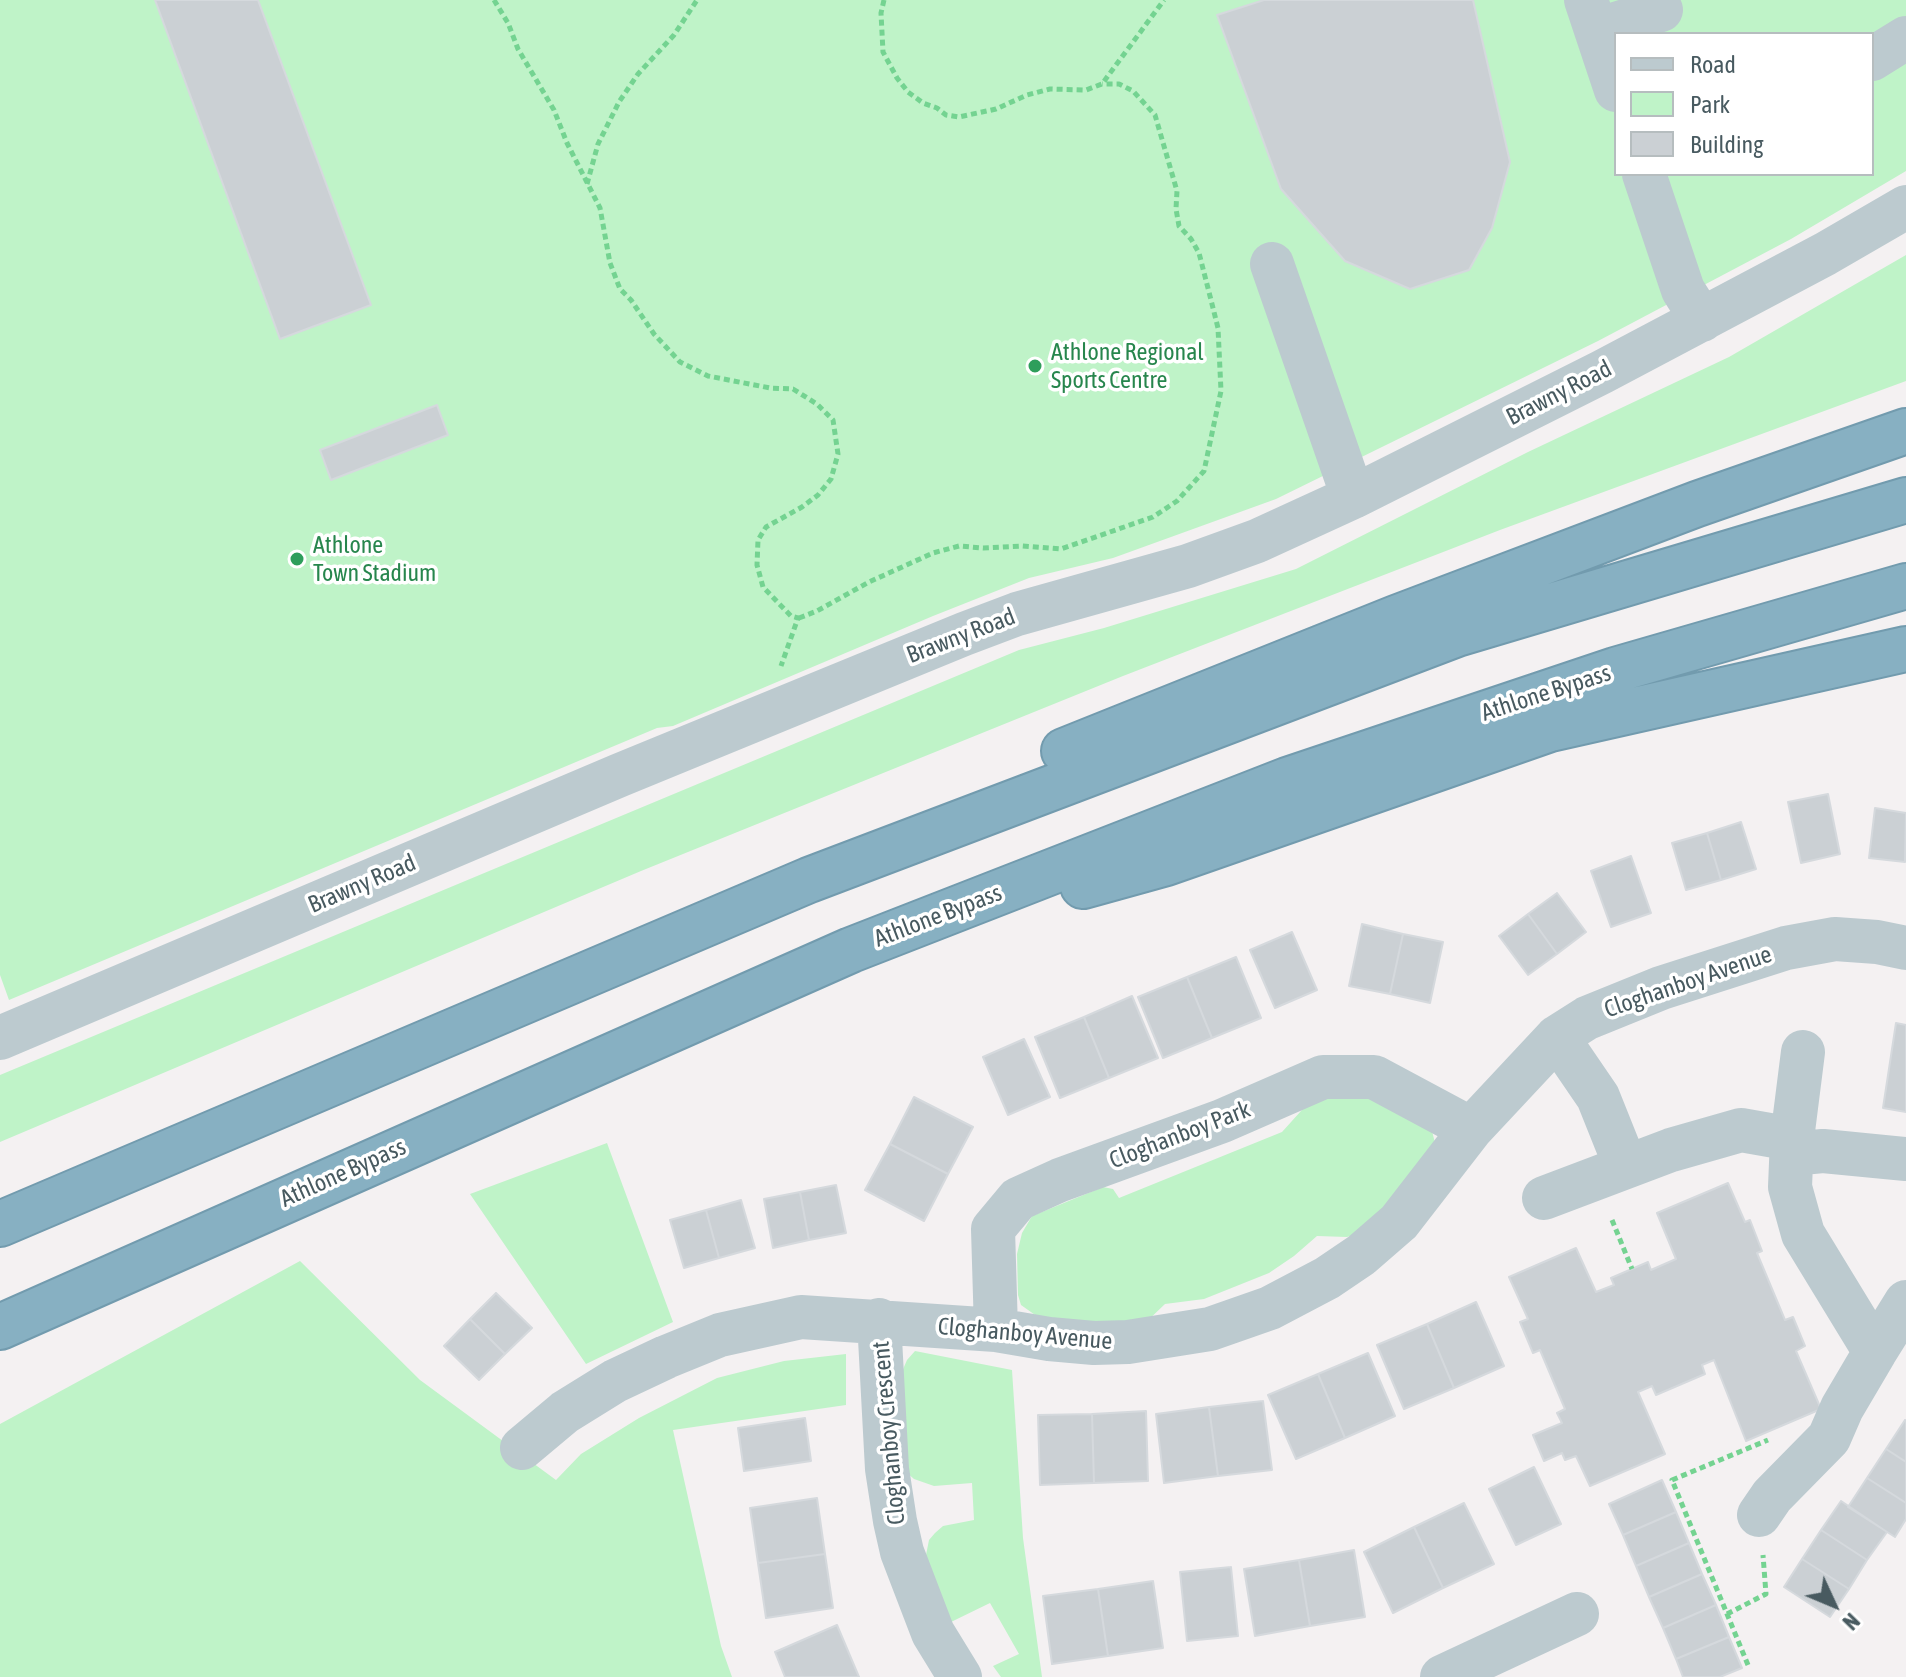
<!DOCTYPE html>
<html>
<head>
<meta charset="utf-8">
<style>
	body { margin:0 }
	#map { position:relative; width:1906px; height:1677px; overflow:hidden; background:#f4f1f2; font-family:"Asap Condensed",sans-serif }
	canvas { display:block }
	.legend { position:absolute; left:1614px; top:32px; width:260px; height:144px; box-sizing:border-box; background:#fff; border:2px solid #b6bdbf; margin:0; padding:10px 14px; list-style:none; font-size:24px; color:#485a60 }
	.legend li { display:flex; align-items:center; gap:16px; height:40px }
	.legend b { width:40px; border:2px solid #b6bdbf }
	.north { position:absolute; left:1794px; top:1565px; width:80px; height:80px; -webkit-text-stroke:6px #fff; paint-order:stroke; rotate:134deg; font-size:22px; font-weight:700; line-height:32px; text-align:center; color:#485a60 }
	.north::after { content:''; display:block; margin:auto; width:28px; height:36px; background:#485a60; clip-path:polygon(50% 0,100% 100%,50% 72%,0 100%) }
</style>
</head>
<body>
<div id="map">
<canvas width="1906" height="1677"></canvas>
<ul class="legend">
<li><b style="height:10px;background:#bccacf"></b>Road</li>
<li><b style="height:22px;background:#bff3c8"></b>Park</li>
<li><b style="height:22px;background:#cbd0d4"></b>Building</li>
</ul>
<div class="north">N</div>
</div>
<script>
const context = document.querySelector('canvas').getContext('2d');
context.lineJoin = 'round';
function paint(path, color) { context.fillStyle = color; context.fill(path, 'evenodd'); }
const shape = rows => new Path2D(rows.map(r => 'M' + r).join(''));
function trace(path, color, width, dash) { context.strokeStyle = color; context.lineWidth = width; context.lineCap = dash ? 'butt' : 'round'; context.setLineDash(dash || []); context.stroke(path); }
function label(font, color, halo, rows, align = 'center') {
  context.font = font + ' "Asap Condensed",sans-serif'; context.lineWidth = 7; context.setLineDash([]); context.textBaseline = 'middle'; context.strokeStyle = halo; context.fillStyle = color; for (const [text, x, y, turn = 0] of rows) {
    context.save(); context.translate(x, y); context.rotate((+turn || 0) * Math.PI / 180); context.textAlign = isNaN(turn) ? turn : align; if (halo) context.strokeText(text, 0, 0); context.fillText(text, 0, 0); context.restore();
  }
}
paint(shape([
	[0,0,1906,0,1906,171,1791,239,1598,341,1276,499,1113,558,1029,578,933,616,673,726,657,728,9,1000,0,975],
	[1616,34,1872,34,1872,174,1616,174],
	[1906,255,1906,381,1500,530,1123,676,641,871,0,1142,0,1075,1019,650,1104,628,1296,569,1528,452,1729,357],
	[1360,1092,1431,1127,1436,1147,1378,1217,1356,1234,1347,1237,1317,1236,1294,1256,1269,1273,1204,1299,1165,1304,1142,1326,1038,1317,1021,1305,1018,1295,1017,1254,1022,1233,1032,1216,1103,1187,1113,1189,1119,1198,1282,1132,1310,1101],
	[607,1143,673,1322,586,1364,470,1194],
	[300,1261,420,1380,556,1480,581,1454,639,1418,717,1378,784,1361,846,1354,846,1405,673,1430,721,1646,732,1677,0,1677,0,1424],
	[915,1351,1012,1370,1023,1538,1042,1677,1001,1677,993,1666,1019,1654,990,1603,951,1622,925,1560,929,1540,935,1533,943,1526,974,1520,972,1483,934,1486,914,1479,906,1472,901,1374,907,1360]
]), '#bff3c8');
const building = shape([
	[155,0,258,0,371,305,280,339,155,0],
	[1264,0,1473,0,1510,162,1492,228,1469,270,1410,289,1345,261,1281,189,1217,15,1264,0],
	[437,405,448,435,331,480,320,450,437,405],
	[1828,794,1840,854,1801,863,1788,802,1828,794],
	[1875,808,1906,813,1905,862,1869,858,1875,808],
	[1741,822,1756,869,1721,880,1707,833,1741,822],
	[1707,833,1721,880,1686,890,1672,843,1707,833],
	[1631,856,1651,913,1611,927,1591,871,1631,856],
	[1557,893,1586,932,1557,954,1528,914,1557,893],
	[1528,914,1557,954,1528,975,1499,936,1528,914],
	[1362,924,1403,934,1390,994,1349,986,1362,924],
	[1292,932,1317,990,1275,1008,1250,950,1292,932],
	[1403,934,1443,942,1430,1003,1390,994,1403,934],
	[1236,957,1261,1018,1212,1038,1187,977,1236,957],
	[1187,977,1212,1038,1163,1058,1138,997,1187,977],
	[1132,996,1158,1058,1109,1078,1084,1017,1132,996],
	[1084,1017,1109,1078,1060,1098,1035,1037,1084,1017],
	[1896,1023,1906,1025,1906,1112,1883,1108,1896,1023],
	[1024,1039,1050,1097,1008,1115,983,1057,1024,1039],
	[914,1097,973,1127,948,1174,890,1144,914,1097],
	[890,1144,948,1174,924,1221,865,1190,890,1144],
	[1728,1183,1745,1222,1750,1220,1762,1251,1757,1253,1785,1320,1793,1317,1805,1346,1796,1351,1821,1409,1746,1441,1714,1360,1702,1365,1705,1374,1656,1395,1652,1386,1638,1392,1665,1454,1590,1486,1576,1456,1565,1460,1562,1453,1544,1461,1533,1435,1562,1423,1557,1413,1565,1409,1540,1350,1533,1353,1520,1322,1528,1319,1509,1277,1576,1248,1596,1292,1614,1285,1611,1278,1648,1262,1651,1270,1676,1259,1657,1213,1728,1183],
	[836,1185,846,1233,809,1240,800,1192,836,1185],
	[800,1192,809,1240,773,1248,764,1199,800,1192],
	[741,1200,755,1248,719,1258,706,1210,741,1200],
	[706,1210,719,1258,684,1268,670,1220,706,1210],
	[496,1293,532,1328,505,1354,470,1319,496,1293],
	[1476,1302,1504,1366,1454,1388,1427,1324,1476,1302],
	[470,1319,505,1354,479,1380,444,1346,470,1319],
	[1427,1324,1454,1388,1404,1409,1377,1345,1427,1324],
	[1368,1353,1395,1416,1345,1438,1318,1374,1368,1353],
	[1318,1374,1345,1438,1296,1459,1268,1395,1318,1374],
	[1263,1401,1272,1470,1218,1476,1209,1407,1263,1401],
	[1209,1407,1218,1476,1164,1483,1156,1414,1209,1407],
	[1146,1411,1148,1481,1094,1483,1092,1414,1146,1411],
	[1092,1414,1094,1483,1040,1485,1038,1415,1092,1414],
	[805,1418,811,1461,744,1471,738,1428,805,1418],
	[1905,1420,1906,1421,1906,1462,1886,1449,1905,1420],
	[1886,1449,1906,1462,1906,1503,1867,1478,1886,1449],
	[1534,1467,1561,1524,1516,1545,1489,1489,1534,1467],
	[1867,1478,1906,1503,1906,1519,1895,1537,1848,1507,1867,1478],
	[1662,1480,1676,1512,1623,1535,1609,1504,1662,1480],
	[817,1498,825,1554,758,1563,750,1508,817,1498],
	[1841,1501,1887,1532,1867,1560,1821,1530,1841,1501],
	[1464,1503,1494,1564,1443,1588,1414,1527,1464,1503],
	[1676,1512,1689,1543,1636,1566,1623,1535,1676,1512],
	[1414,1527,1443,1588,1393,1613,1364,1552,1414,1527],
	[1821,1530,1867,1560,1849,1589,1802,1559,1821,1530],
	[1689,1543,1702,1574,1649,1597,1636,1566,1689,1543],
	[1354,1550,1365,1617,1310,1626,1299,1560,1354,1550],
	[825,1554,833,1608,766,1618,758,1563,825,1554],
	[1802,1559,1849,1589,1830,1617,1784,1587,1802,1559],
	[1299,1560,1310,1626,1255,1636,1244,1569,1299,1560],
	[1231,1567,1238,1636,1187,1641,1180,1572,1231,1567],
	[1702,1574,1716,1605,1663,1628,1649,1597,1702,1574],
	[1153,1581,1163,1648,1108,1656,1098,1589,1153,1581],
	[1098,1589,1108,1656,1052,1664,1043,1596,1098,1589],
	[1716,1605,1729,1637,1676,1659,1663,1628,1716,1605],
	[837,1625,859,1677,785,1677,775,1652,837,1625],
	[1729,1637,1742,1668,1720,1677,1683,1677,1676,1659,1729,1637]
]);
paint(building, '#cbd0d4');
trace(building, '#d5d9dd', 2);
const highway = shape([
	[1064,751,1396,618,1697,504,1906,431],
	[1083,886,1166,863,1550,729,1906,649],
	[0,1224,809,880,1457,634,1906,500],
	[0,1327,851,950,1287,780,1615,670,1906,586]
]);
trace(highway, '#729bae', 48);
trace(shape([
	[494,0,508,23,518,49,554,110,567,143,600,208,610,263,620,289,631,300,654,334,680,362,708,376,770,388,793,389,817,404,833,420,838,454,831,479,818,495,802,507,766,527,758,540,757,565,763,587,791,616,798,618,781,666],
	[884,0,881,13,883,52,897,78,908,92,923,103,937,108,946,115,959,117,996,109,1027,95,1050,89,1086,90,1102,84,1164,0],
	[587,184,598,144,619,102,638,74,674,35,697,0],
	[799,618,817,611,869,582,933,553,959,546,983,548,1022,546,1061,549,1153,517,1177,501,1204,471,1221,391,1218,328,1211,300,1199,253,1191,239,1179,226,1176,209,1177,191,1155,115,1133,91,1119,84,1102,84],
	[1612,1220,1632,1269],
	[1727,1614,1766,1594,1763,1555],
	[1748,1665,1672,1480,1768,1440]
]), '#74d391', 5, [6, 4]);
trace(shape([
	[1586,0,1616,90],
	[1596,30,1661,10],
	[1872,59,1906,38],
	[1644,174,1683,290,1702,320],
	[1272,264,1353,497],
	[1557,1037,1598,1097,1626,1167,1671,1150,1741,1130,1792,1139,1790,1187,1803,1234,1875,1352,1842,1408,1829,1438,1772,1496,1759,1515],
	[0,1038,620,775,964,634,1017,614,1188,566,1257,541,1353,497,1602,372,1825,254,1906,207],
	[1792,1139,1803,1052],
	[1791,1154,1823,1151,1906,1159],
	[1544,1198,1626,1167],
	[879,1320,887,1469,895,1521,902,1552,933,1633,960,1677],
	[996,1330,993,1229,1018,1199,1060,1180,1222,1121,1323,1077,1374,1077,1471,1129],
	[1875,1352,1906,1302],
	[522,1448,565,1412,615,1381,666,1357,720,1335,801,1317,996,1330,1049,1339,1094,1343,1128,1342,1210,1329,1270,1308,1327,1278,1361,1255,1399,1222,1471,1129,1557,1037,1587,1018,1661,988,1786,948,1835,939,1877,942,1906,948],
	[1442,1677,1577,1614]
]), '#bccacf', 44);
trace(highway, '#87b0c2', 44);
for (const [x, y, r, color] of [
	[1035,366,8,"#2e9e5b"],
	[297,559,8,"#2e9e5b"]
]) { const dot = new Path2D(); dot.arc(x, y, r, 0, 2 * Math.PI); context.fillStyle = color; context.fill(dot); trace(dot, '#fff', 3); }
label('24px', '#27864d', '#fff', [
	["Athlone Regional",1051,352],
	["Sports Centre",1051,380],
	["Athlone",313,545],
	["Town Stadium",313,573]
], 'left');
label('24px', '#485a60', '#fff', [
	["Brawny Road",1559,393,-27],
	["Brawny Road",961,636,-21],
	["Athlone Bypass",1546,693,-18],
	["Brawny Road",362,884,-23],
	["Athlone Bypass",938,916,-21],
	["Cloghanboy Avenue",1688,982,-19],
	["Cloghanboy Park",1180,1135,-21],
	["Athlone Bypass",343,1173,-24],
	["Cloghanboy Avenue",1025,1334,5],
	["Cloghanboy Crescent",889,1433,-95]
]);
</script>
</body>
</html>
